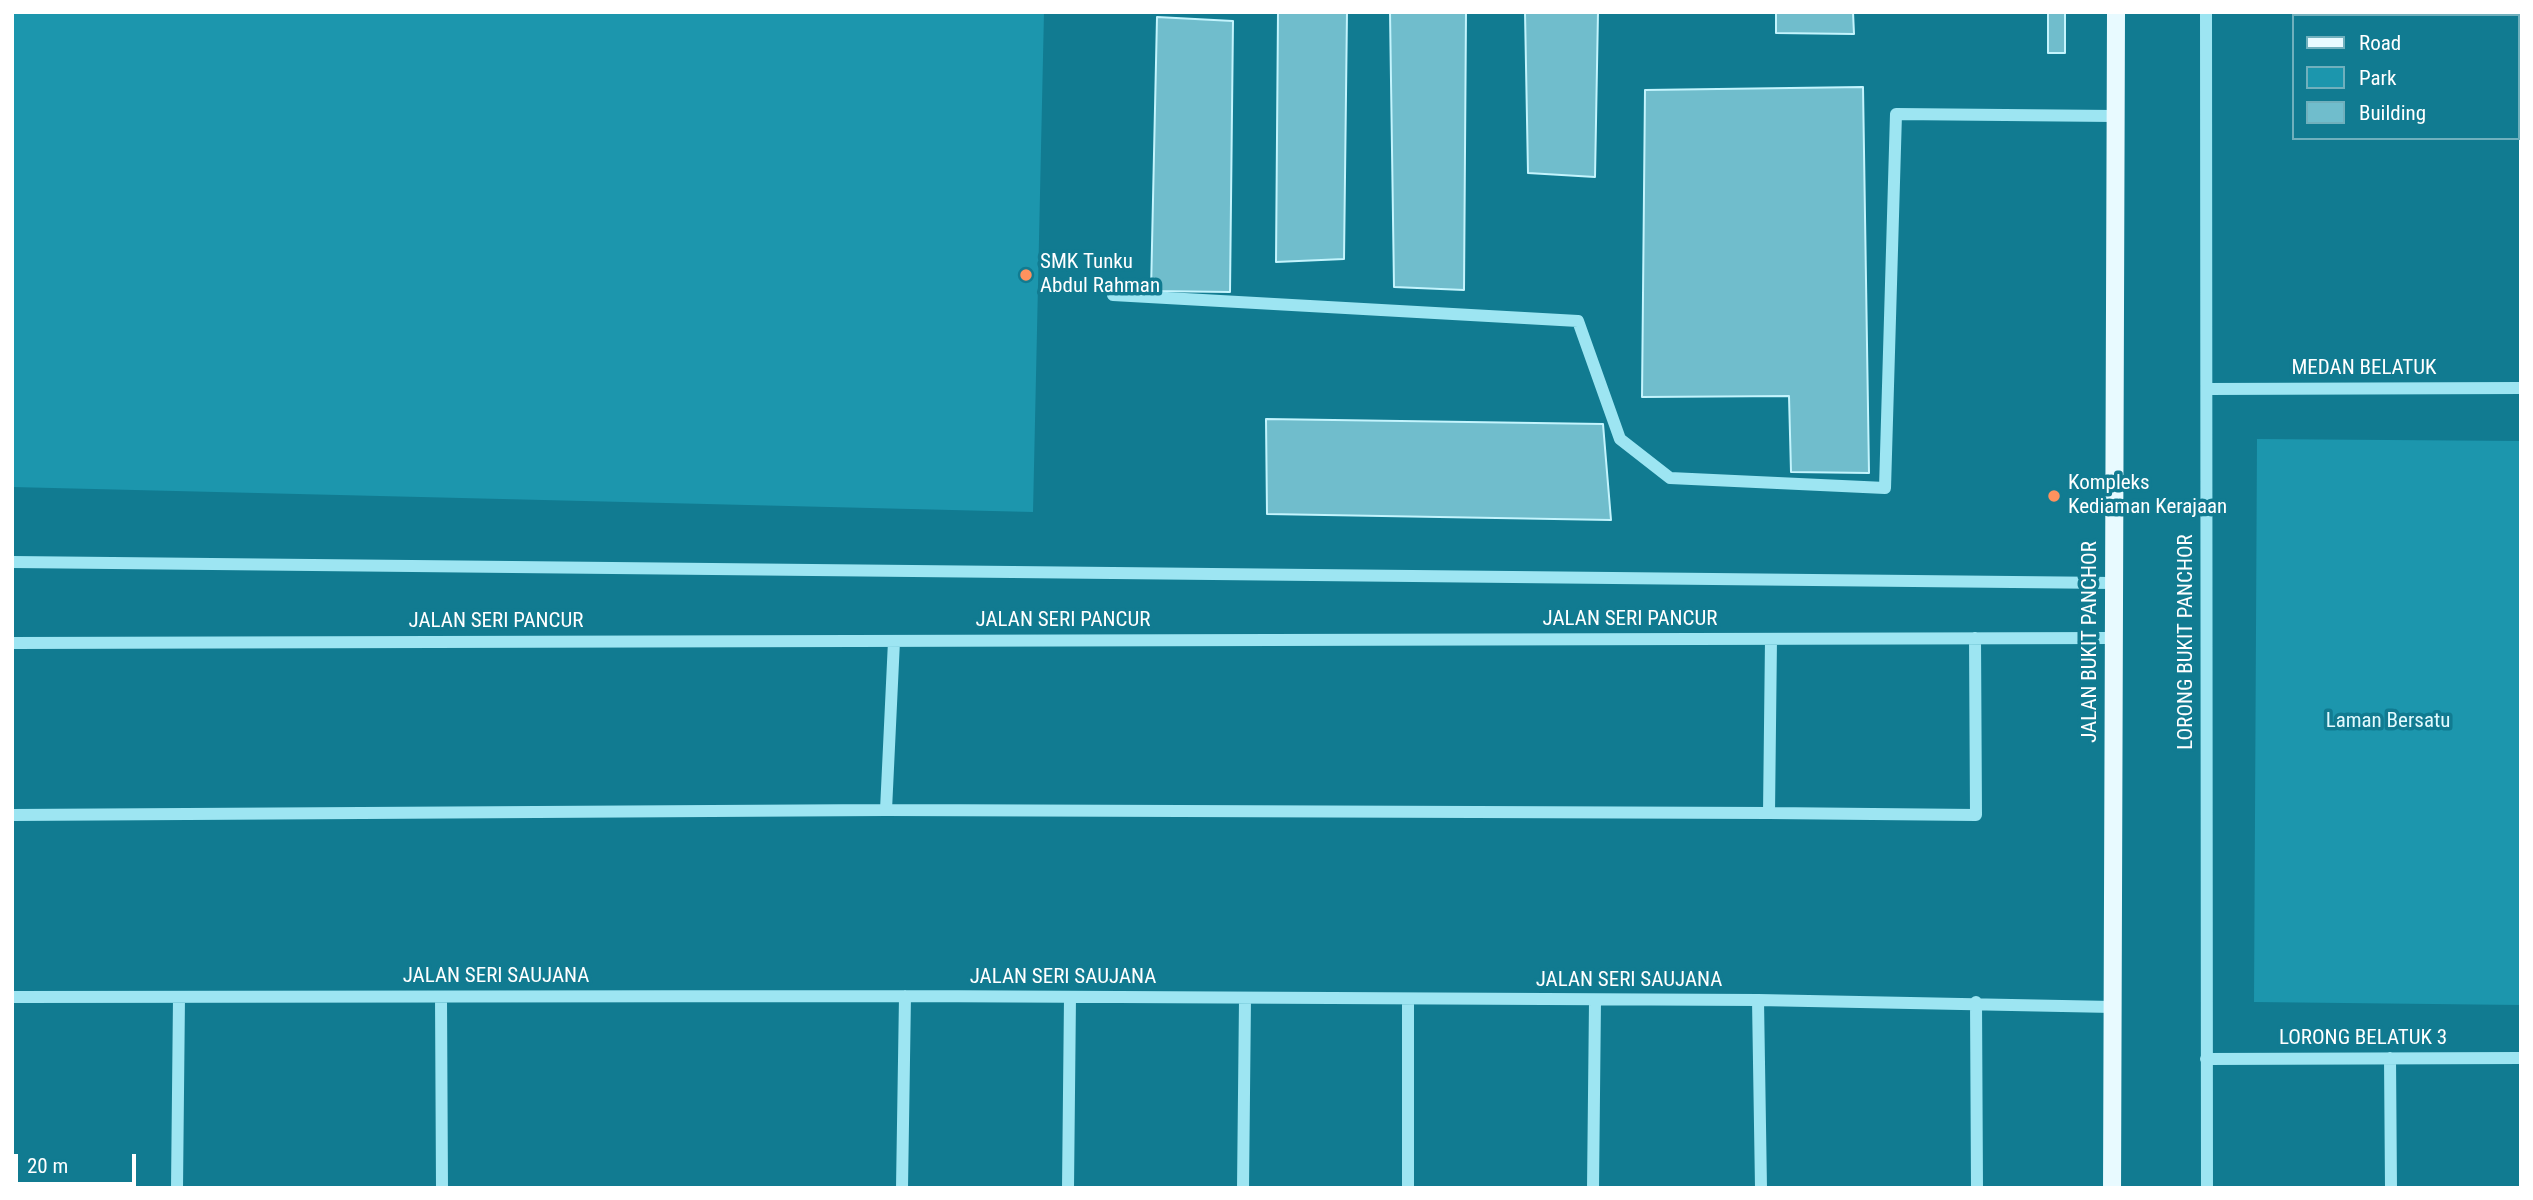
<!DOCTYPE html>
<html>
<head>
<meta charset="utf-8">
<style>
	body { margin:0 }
	#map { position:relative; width:2533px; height:1200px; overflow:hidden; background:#117b91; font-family:"Roboto Condensed",sans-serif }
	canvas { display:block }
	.frame { position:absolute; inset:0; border:14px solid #fff; pointer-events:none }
	.legend { position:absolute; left:2292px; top:14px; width:228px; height:126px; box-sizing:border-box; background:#117b91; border:2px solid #70b0bd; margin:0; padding:9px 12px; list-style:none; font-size:21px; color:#fff }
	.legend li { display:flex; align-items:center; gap:14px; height:35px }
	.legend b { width:35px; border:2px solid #70b0bd }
	.scale { position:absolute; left:14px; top:1154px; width:122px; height:32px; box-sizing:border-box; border:4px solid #fff; border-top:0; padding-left:9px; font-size:21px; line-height:24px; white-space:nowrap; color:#fff; -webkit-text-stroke:5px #117b91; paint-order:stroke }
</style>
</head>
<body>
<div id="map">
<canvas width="2533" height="1200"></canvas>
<div class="frame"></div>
<ul class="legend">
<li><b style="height:9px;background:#e8faff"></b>Road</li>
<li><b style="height:19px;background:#1c96ad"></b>Park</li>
<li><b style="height:19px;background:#70bdcc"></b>Building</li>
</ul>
<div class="scale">20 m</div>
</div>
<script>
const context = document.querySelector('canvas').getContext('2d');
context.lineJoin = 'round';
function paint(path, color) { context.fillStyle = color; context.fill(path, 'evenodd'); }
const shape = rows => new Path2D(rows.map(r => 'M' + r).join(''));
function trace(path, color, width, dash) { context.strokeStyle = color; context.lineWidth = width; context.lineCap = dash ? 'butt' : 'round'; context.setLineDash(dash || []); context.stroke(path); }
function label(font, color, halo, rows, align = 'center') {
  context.font = font + ' "Roboto Condensed",sans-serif'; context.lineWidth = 7; context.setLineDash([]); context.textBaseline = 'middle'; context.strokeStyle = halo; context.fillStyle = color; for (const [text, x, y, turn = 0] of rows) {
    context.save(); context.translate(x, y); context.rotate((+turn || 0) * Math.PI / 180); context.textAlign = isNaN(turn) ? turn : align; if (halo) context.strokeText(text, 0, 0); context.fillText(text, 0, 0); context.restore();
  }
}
paint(shape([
	[12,12,1044,12,1033,512,12,487],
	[2257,439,2521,441,2521,1005,2254,1002]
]), '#1c96ad');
const building = shape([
	[1278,12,1347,12,1344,259,1276,262,1278,12],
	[1390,12,1466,12,1464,290,1394,287,1390,12],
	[1525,12,1598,12,1595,177,1528,173,1525,12],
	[1776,12,1853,12,1854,34,1776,33,1776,12],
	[2048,12,2065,12,2065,53,2048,53,2048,12],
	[1157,17,1233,21,1230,292,1151,291,1157,17],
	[1863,87,1869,473,1791,472,1789,396,1642,397,1645,90,1863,87],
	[1266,419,1603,424,1611,520,1267,514,1266,419]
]);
paint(building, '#70bdcc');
trace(building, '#c4f4fd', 2);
trace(shape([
	[2206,12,2207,1188],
	[1113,295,1578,321,1620,439,1670,478,1885,488,1896,114,2114,116],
	[2207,389,2521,388],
	[12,562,2113,583],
	[1771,639,1769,813,1976,815,1975,638],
	[12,643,2114,638],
	[886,810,894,641],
	[12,815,886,810,1769,813],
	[12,997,905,996,1758,1000,2113,1007],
	[441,997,442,1188],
	[1758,1000,1761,1188],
	[1976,1002,1977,1188],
	[2390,1058,2391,1188],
	[2206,1059,2521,1058],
	[177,1188,179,997],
	[902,1188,905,996],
	[1068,1188,1070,997],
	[1243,1188,1245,999],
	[1408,1188,1408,1000],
	[1593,1188,1595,1001]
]), '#9de5f2', 12);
trace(shape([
	[2112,1188,2116,12]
]), '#e8faff', 18);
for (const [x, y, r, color] of [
	[1026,275,7,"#ff925e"],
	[2054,496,7,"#ff925e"]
]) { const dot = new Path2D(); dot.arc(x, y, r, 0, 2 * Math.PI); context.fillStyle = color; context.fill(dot); trace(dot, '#117b91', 2.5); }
label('21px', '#fff', '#117b91', [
	["SMK Tunku",1040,263],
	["Abdul Rahman",1040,287],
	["Kompleks",2068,484],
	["Kediaman Kerajaan",2068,508]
], 'left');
label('21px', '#fff', '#117b91', [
	["MEDAN BELATUK",2364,369],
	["JALAN SERI PANCUR",1630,620],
	["JALAN SERI PANCUR",1063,621],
	["JALAN SERI PANCUR",496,622],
	["JALAN BUKIT PANCHOR",2091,642,-90],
	["LORONG BUKIT PANCHOR",2187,642,-90],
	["JALAN SERI SAUJANA",496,977],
	["JALAN SERI SAUJANA",1063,978],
	["JALAN SERI SAUJANA",1629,981],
	["LORONG BELATUK 3",2363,1039]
]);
label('21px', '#e2fafe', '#117b91', [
	["Laman Bersatu",2388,722]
]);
</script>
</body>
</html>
